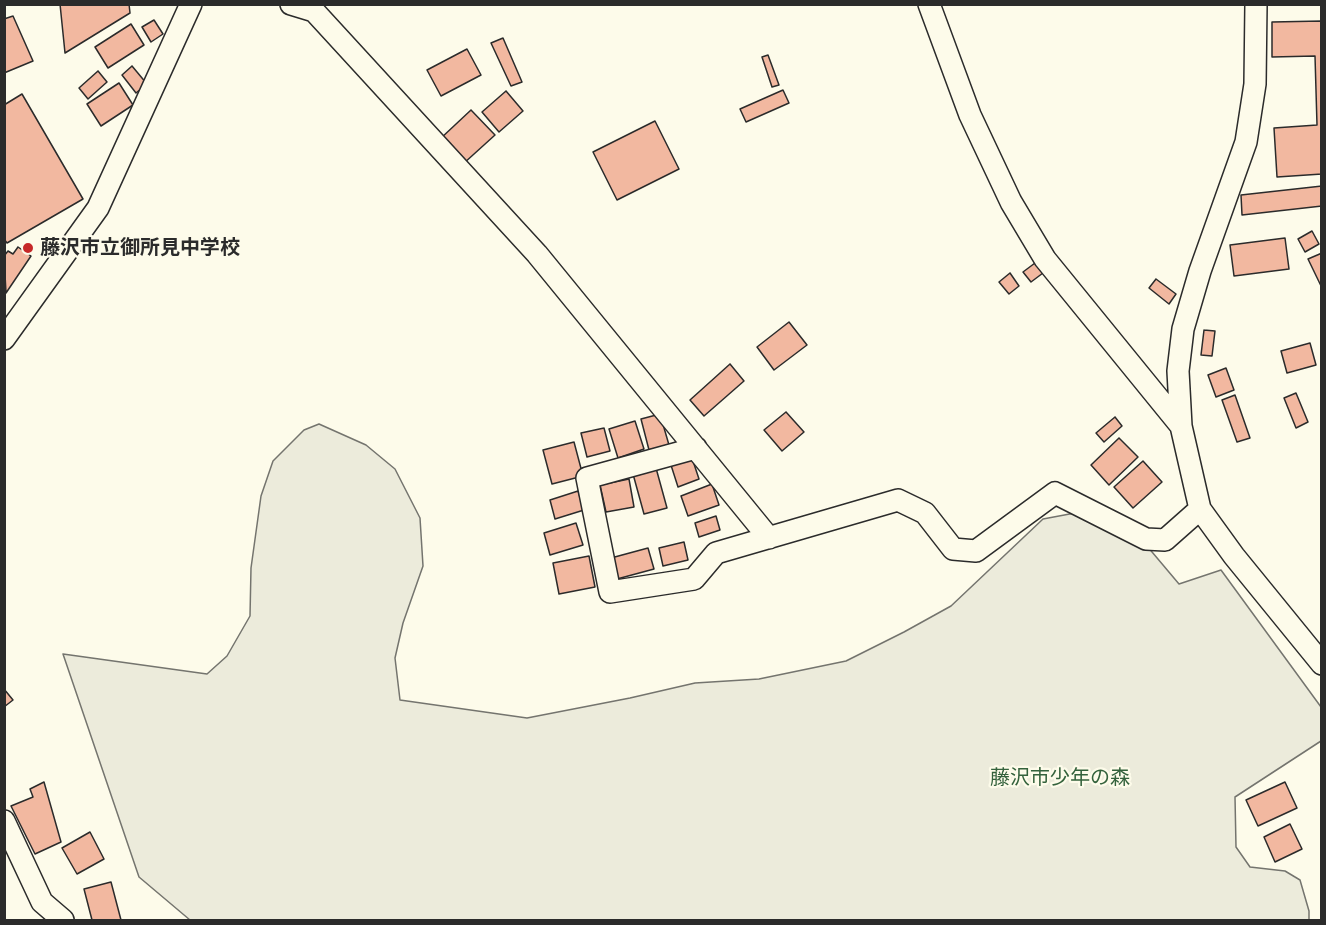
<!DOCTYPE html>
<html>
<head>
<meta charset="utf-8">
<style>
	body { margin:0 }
	#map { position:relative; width:1326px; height:925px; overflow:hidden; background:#fdfbea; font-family:Raleway,sans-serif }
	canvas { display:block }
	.frame { position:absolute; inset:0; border:6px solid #2b2b2b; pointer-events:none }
</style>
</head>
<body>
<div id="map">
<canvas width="1326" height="925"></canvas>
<div class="frame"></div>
</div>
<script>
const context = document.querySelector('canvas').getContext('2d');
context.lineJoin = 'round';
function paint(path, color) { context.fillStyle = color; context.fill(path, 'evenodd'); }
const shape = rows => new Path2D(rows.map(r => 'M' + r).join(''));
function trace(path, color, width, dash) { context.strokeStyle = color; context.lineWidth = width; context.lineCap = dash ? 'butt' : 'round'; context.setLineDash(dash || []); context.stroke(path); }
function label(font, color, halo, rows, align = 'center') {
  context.font = font + ' Raleway,"Noto Sans JP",sans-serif'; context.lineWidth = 4.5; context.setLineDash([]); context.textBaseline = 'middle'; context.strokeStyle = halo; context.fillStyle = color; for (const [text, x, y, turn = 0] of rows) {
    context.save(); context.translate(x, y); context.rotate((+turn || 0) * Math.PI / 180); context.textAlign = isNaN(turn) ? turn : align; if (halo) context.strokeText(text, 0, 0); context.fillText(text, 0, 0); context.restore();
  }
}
const green = shape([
	[319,424,366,445,395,469,420,518,423,566,403,623,395,658,400,700,527,718,630,698,695,683,759,679,846,661,904,632,951,606,1043,519,1091,510,1147,546,1179,584,1221,570,1321,707,1321,741,1235,797,1236,847,1250,867,1285,871,1300,880,1309,911,1309,920,190,920,139,877,63,654,207,674,227,656,250,616,251,568,261,496,273,461,304,430,319,424]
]);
paint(green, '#ecebdb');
trace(green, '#74746e', 1.5);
const building = shape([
	[60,4,129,4,130,13,65,53,60,4],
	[13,16,33,61,4,73,4,19,13,16],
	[154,20,163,34,151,42,142,27,154,20],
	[1322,21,1322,174,1277,177,1274,128,1317,125,1315,56,1272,57,1272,22,1322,21],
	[131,24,144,45,108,68,95,47,131,24],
	[503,38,522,82,511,86,491,43,503,38],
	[467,49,481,75,441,96,427,70,467,49],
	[768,55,779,85,772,87,762,57,768,55],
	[132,66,147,84,136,93,122,75,132,66],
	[98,71,107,82,88,99,79,88,98,71],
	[119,83,133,105,101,126,87,104,119,83],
	[783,90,789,103,746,122,740,109,783,90],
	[506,91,523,111,499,132,482,112,506,91],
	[22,94,83,199,7,243,4,239,4,105,22,94],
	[471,110,495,135,463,164,440,139,471,110],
	[655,121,679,169,617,200,593,152,655,121],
	[1322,186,1322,206,1242,215,1241,195,1322,186],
	[1312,231,1319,244,1305,252,1298,239,1312,231],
	[1285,238,1289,269,1234,276,1230,245,1285,238],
	[18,247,31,256,6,293,4,256,8,251,13,254,18,247],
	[1322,253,1322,288,1308,259,1322,253],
	[1035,263,1043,273,1031,282,1023,272,1035,263],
	[1010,273,1019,286,1009,294,999,282,1010,273],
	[1156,279,1176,294,1169,304,1149,288,1156,279],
	[789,322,807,345,774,370,757,347,789,322],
	[1204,330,1215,331,1212,356,1201,355,1204,330],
	[1310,343,1316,365,1287,373,1281,351,1310,343],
	[730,364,744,381,704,416,690,400,730,364],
	[1226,368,1234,390,1216,397,1208,375,1226,368],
	[1296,393,1308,422,1296,428,1284,398,1296,393],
	[1235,395,1250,438,1237,442,1222,400,1235,395],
	[786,412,804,432,782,451,764,430,786,412],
	[660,414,669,445,649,450,641,419,660,414],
	[1115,417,1122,426,1104,442,1096,433,1115,417],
	[635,421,644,449,618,458,609,429,635,421],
	[604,428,610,451,587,457,581,433,604,428],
	[1119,438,1138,457,1109,485,1091,465,1119,438],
	[574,442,583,476,552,484,543,450,574,442],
	[691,455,699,479,678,487,670,462,691,455],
	[1143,461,1162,482,1133,508,1114,487,1143,461],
	[656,468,667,508,644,514,633,474,656,468],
	[629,479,634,507,606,512,600,485,629,479],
	[712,484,719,505,688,516,681,496,712,484],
	[578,491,584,510,555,519,550,500,578,491],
	[716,516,720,530,699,537,695,523,716,516],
	[576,523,583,545,550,555,544,533,576,523],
	[684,542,688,560,663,566,659,548,684,542],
	[648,548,654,569,617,579,611,558,648,548],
	[589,556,595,587,559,594,553,563,589,556],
	[4,689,13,700,4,707,4,689],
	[44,782,61,842,35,854,11,806,33,797,30,789,44,782],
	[1285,782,1297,808,1258,826,1246,800,1285,782],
	[1290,824,1302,849,1275,862,1264,837,1290,824],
	[90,832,104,859,77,874,62,848,90,832],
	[111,882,121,920,92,920,84,889,111,882]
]);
paint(building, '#f2b8a0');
trace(building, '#2b2b2b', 1.5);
const street = shape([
	[291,4,314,11,537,254,769,538],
	[929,4,970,115,1011,202,1045,259,1181,426],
	[1256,4,1255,84,1246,142,1200,271,1183,329,1178,371,1181,426,1200,509,1234,556,1322,664],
	[4,339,98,208,191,4],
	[696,448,587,478,610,592,694,579,716,553,898,500,925,513,953,549,976,551,1055,493,1146,539,1165,540,1200,509],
	[4,821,42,902,63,920]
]);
trace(street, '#2b2b2b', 24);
trace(street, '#fdfbea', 21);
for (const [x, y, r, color] of [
	[28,248,6,"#c62828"]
]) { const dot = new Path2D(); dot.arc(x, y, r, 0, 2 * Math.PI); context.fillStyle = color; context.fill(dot); trace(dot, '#fdfbea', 2); }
label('bold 20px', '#2b2b2b', '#fdfbea', [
	["藤沢市立御所見中学校",40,248]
], 'left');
label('20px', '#34623c', '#fdfbea', [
	["藤沢市少年の森",1060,778]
]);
</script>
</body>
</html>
